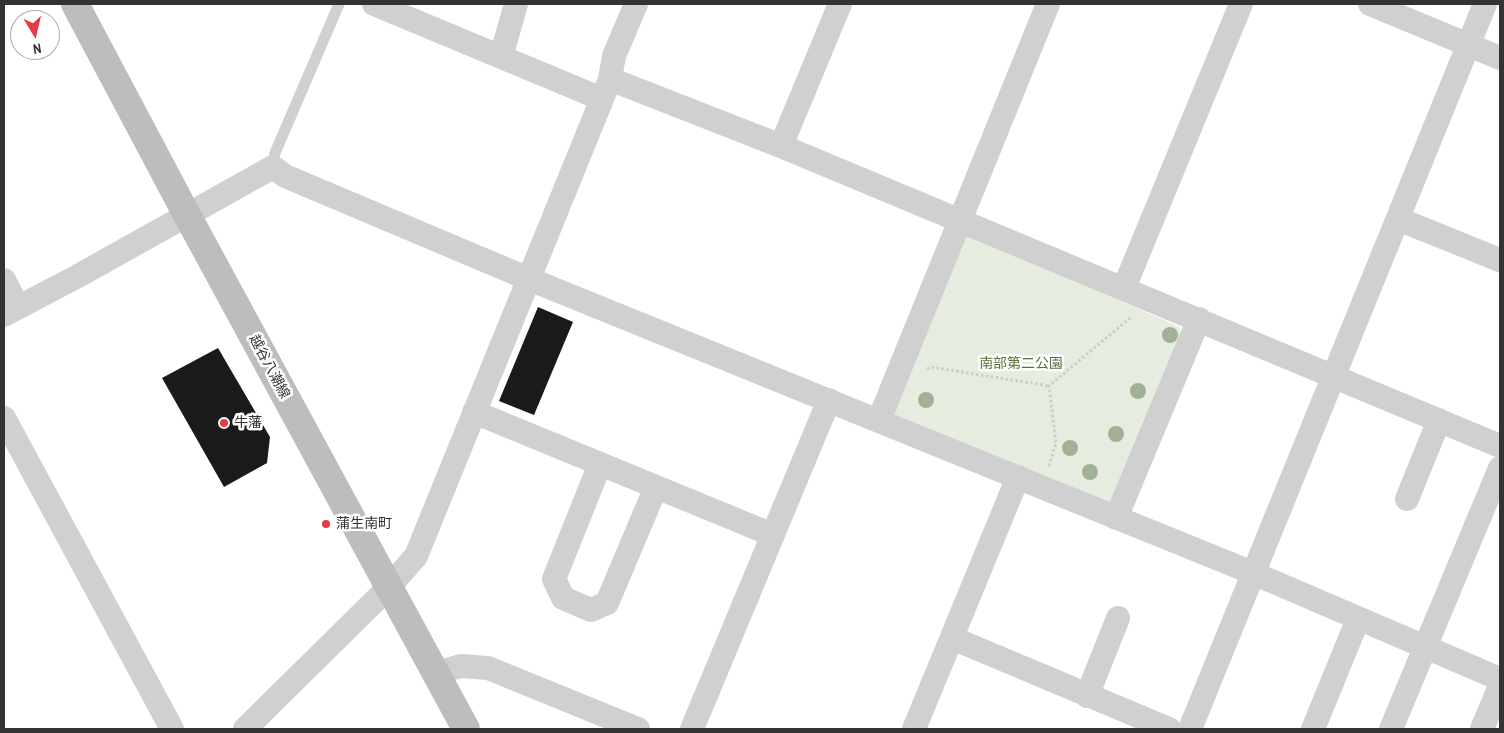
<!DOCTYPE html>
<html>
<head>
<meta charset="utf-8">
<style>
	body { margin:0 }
	#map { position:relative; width:1504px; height:733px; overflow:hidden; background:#fff; font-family:"Archivo Narrow",sans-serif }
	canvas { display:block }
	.frame { position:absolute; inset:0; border:5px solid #333; pointer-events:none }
	.north { position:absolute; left:10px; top:10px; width:50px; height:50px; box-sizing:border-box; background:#fff; border:1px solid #adadad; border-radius:50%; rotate:171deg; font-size:14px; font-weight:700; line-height:20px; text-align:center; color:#333 }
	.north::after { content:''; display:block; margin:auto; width:18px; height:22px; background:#e63946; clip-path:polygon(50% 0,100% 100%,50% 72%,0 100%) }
</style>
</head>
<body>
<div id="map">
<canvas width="1504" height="733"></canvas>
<div class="frame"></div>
<div class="north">N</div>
</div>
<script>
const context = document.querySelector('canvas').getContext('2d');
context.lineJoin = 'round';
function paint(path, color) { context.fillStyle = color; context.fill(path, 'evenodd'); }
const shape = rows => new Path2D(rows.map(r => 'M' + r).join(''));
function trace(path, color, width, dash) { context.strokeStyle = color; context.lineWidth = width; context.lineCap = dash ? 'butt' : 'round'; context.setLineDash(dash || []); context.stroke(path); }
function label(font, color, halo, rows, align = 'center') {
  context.font = font + ' "Archivo Narrow","Noto Sans JP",sans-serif'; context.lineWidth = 5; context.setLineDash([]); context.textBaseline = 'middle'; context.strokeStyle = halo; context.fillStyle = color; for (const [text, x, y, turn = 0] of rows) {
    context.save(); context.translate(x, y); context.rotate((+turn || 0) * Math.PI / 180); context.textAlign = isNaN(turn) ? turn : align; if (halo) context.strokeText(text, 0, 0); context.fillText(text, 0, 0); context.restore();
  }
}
paint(shape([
	[963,232,1180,327,1181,339,1110,507,890,415]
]), '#e6ecdf');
paint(shape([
	[538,307,573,322,534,415,499,401],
	[218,348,270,437,267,463,224,487,162,378]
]), '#1a1a1a');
trace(shape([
	[927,369,931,367,1049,386],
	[1049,466,1056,443,1049,386,1131,317]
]), '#cdcdcd', 3, [2.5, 2.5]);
trace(shape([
	[273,167,275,153,339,4]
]), '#d0d0d0', 11);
trace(shape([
	[374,4,602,99],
	[1370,4,1500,58],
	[501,57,516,4],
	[610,79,781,146,1500,446],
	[781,146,840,4],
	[1398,219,1500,260],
	[4,280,18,307],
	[1124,288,1241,4],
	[4,315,78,276,273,167,285,176,529,279,1253,573,1500,679],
	[474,412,773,535],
	[4,418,172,729],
	[879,420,1048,4],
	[600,464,554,579,563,598,591,610,607,603,656,487],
	[1407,499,1439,420],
	[1116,518,1199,319],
	[952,638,1169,729],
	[436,673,461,666,488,668,638,729],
	[1087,696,1118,618],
	[245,729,389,587,416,556,602,99,610,79,614,56,636,4],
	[692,729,829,400],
	[914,729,1018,477],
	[1190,729,1485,4],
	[1313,729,1358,619],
	[1391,729,1500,468],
	[1482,729,1500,686]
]), '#d0d0d0', 24);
trace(shape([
	[75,4,187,215,466,729]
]), '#bdbdbd', 28);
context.fillStyle = '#a2b095';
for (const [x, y] of [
	[1170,335],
	[1138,391],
	[926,400],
	[1116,434],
	[1070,448],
	[1090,472]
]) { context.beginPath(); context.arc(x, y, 8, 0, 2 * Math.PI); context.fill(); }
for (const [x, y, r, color] of [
	[224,423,5,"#e63946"],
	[326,524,5,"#e63946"]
]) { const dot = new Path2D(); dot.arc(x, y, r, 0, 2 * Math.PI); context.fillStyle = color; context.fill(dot); trace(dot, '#fff', 2); }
label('14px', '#56703f', '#fff', [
	["南部第二公園",1021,364]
]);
label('14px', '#333', '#fff', [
	["越谷八潮線",269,367,62]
]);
label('14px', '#333', '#fff', [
	["牛藩",234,423],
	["蒲生南町",336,524]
], 'left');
</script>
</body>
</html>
